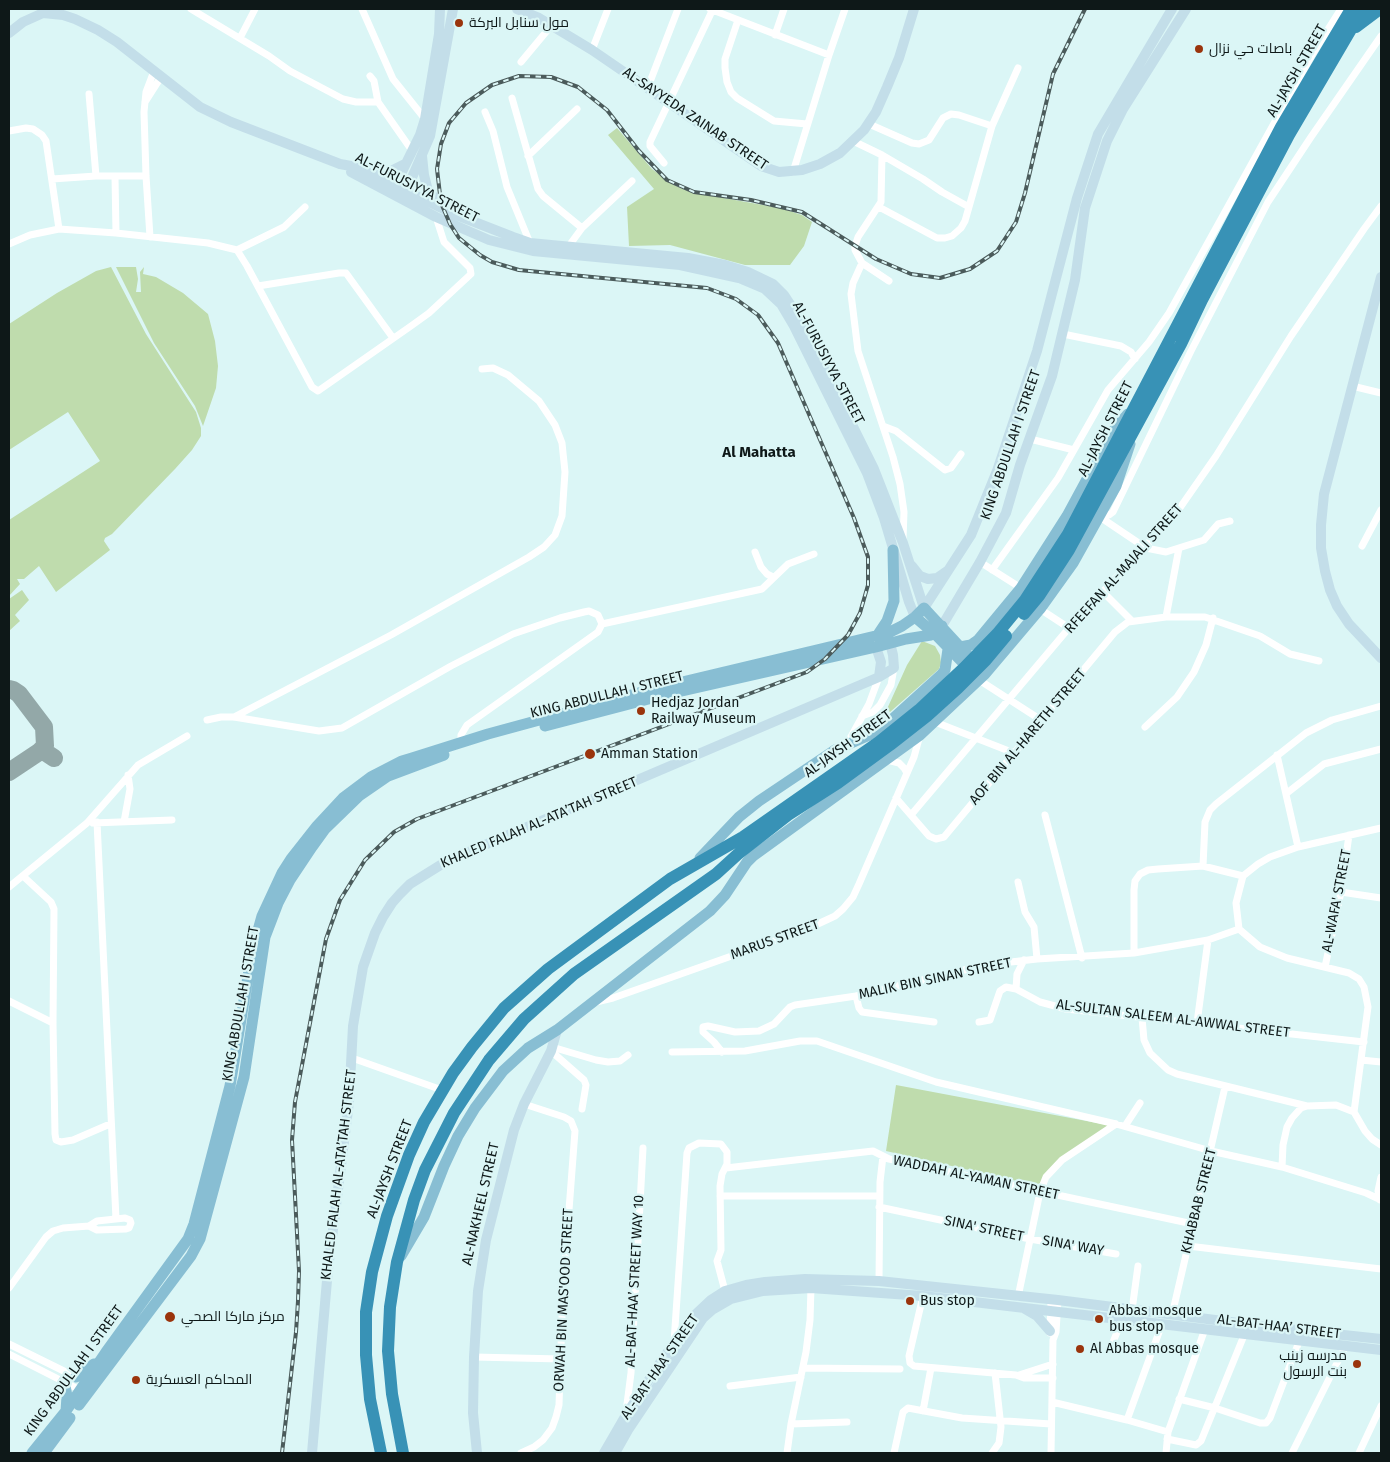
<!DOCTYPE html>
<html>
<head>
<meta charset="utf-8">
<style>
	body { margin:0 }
	#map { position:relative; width:1390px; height:1462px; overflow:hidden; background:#dbf6f6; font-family:"Fira Sans",sans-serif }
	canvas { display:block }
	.frame { position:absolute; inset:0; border:10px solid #0e1818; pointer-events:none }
</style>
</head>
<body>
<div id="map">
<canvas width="1390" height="1462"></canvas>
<div class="frame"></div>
</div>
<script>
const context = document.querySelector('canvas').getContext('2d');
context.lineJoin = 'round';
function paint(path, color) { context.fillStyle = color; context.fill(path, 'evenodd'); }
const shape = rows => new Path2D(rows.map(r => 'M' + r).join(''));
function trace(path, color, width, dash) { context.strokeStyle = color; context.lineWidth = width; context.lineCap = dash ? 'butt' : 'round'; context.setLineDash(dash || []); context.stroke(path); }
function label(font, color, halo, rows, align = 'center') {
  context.font = font + ' "Fira Sans",Cairo,sans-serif'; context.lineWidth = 4.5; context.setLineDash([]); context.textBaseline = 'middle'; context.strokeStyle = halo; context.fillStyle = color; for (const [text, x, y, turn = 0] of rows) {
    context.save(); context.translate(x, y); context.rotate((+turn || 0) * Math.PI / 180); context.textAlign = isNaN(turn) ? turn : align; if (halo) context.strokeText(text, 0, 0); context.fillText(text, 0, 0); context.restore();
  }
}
paint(shape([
	[617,128,652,169,674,185,690,192,780,208,802,215,812,222,804,246,790,265,745,265,670,245,629,246,627,207,654,189,608,135],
	[111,267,146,334,196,412,201,428,201,436,192,450,175,469,112,534,105,538,104,541,110,550,56,592,39,566,24,579,17,579,20,584,9,596,9,520,100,461,68,412,9,450,9,324,57,293,96,271],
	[116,267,136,267,138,279,136,292,141,292,140,272,144,267,143,274,156,277,183,293,208,314,215,341,218,366,216,388,203,426,195,406,154,343],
	[22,590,29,600,15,615,20,621,9,631,9,599],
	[922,641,935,646,940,655,941,663,939,669,890,712,887,709,907,665],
	[896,1085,1113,1126,1065,1155,1039,1186,886,1151]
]), '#bfdcad');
trace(shape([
	[9,689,13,690,19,694,44,727,45,746,39,752],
	[9,772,39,752,45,752,54,758]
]), '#93a8a8', 18);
trace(shape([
	[191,9,269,56,290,71,343,99,356,102,378,102],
	[362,9,393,79,425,119],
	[710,9,829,55],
	[738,20,725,59,725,68,727,82,731,92,737,98,774,121,807,124],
	[775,35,784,9],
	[240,38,255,9],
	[592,50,608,9],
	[521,62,551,26],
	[370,76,374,81,378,102,413,152],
	[648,87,678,9],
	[89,94,96,176],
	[512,98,538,189,543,196,582,228],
	[145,102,161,77],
	[485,112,493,131,507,187,530,243],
	[869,124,912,143,919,144,929,140,943,118,951,114,959,115,992,126],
	[9,131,26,128,33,129,42,135,46,141,59,229],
	[853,141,882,155,923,179,942,192,969,207],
	[882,155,881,202,858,237,855,246,855,250,862,263,889,281],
	[528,156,577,109],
	[664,163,650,146,650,142,713,9],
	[793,172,829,55,845,9],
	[115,177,116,233],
	[52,179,96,176,146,176],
	[879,207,937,238,945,238,952,236,961,228,965,221,992,126,1018,68],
	[150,237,146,176,144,112,146,92,154,71],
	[9,244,30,235,59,229,116,233,208,243,237,250,247,266,312,387,318,391,411,326,429,313,471,274,470,268,444,242,436,217],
	[237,250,284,227,305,207],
	[569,250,571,243,582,228,632,181],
	[862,263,853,283,851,294,858,351,893,457,900,484,904,512,903,540],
	[258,286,339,273,346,273,393,338],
	[1063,334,1121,346,1131,352,1135,359],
	[1352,386,1381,393],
	[883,426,896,431,945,470,951,468,961,454],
	[1030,439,1074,450],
	[1101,514,1109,515,1113,512,1191,351,1268,202,1311,137,1381,36],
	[1100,517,1146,548,1166,552,1204,540,1218,524,1230,521],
	[1362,546,1381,510],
	[755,552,761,567,767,574,773,577],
	[980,562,1021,588],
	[992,570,1058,478,1108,390,1149,342,1169,313,1313,53,1341,9],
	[1103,592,1132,621],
	[1040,609,1069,628],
	[1166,617,1179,548],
	[602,624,762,589,788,564,814,554],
	[979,680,1041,720],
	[862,716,873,712,880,705,891,685,894,668],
	[234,717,391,635,529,557,544,547,555,535,562,516,565,472,562,443,555,425,539,401,508,375,493,368,482,369],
	[207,720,221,717,234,717,319,731,342,728,451,666,513,634,560,618,584,612,589,611,598,615,602,624,598,632,467,725,461,735,461,742],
	[935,722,1014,753],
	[1145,727,1177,697,1194,672,1206,645,1213,618],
	[847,744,869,704,879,677],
	[1277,755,1298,847],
	[887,760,899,763,904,768,907,773],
	[1287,793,1324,764,1381,749],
	[896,798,929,836,936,839,944,837,1115,632,1128,622,1166,617,1205,617,1260,636,1290,654,1319,661],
	[911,815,1069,628,1177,512,1216,456,1291,336,1364,229,1381,206],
	[1045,815,1082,958],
	[97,822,116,1219],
	[124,822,130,789,128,775],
	[93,823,172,820],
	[1381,828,1298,847,1270,857,1258,864,1243,876,1236,903,1239,929,1260,947,1287,958,1349,973,1359,979,1364,987,1368,1007,1354,1112,1365,1131,1372,1139,1381,1145],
	[1203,866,1205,822,1210,810,1216,804,1306,733,1332,720,1381,706],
	[23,876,51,902,54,909,53,1023,55,1134,56,1140,61,1142,73,1140,110,1124],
	[1018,882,1025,912,1034,927,1037,959],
	[9,887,87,823,138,765,187,736],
	[1341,892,1381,898],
	[1134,953,1134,890,1135,881,1140,874,1148,870,1158,869,1203,866,1243,876],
	[1325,967,1341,892,1349,835],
	[1016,989,1017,974,1024,960],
	[856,996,859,1008,862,1012,934,1022],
	[9,1001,53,1023],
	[596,1002,613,998,805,930,835,916,843,909,853,897,859,884,914,757,920,735],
	[1142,1018,1144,1040,1150,1053,1168,1070,1177,1074,1307,1106,1336,1105,1354,1112],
	[979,1022,990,1020,1000,991,1006,987,1016,989,1040,1002,1066,1009,1364,1042],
	[1197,1023,1208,940],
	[552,1047,596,1060,608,1062,620,1061,628,1055],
	[551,1051,584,1080,586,1085,582,1109],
	[672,1052,745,1051,800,1041,817,1041,936,1082,1116,1124,1211,1151,1282,1167,1366,1193,1379,1199],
	[722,1052,714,1042,703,1032,703,1027,708,1026,735,1032,759,1031,774,1024,790,1007,795,1005,856,996,985,965,1037,959,1134,953,1208,940,1239,929],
	[352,1058,442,1090],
	[1361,1060,1381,1062],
	[1125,1126,1140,1103],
	[1282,1167,1283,1145,1287,1127,1292,1118,1301,1108,1307,1106],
	[726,1168,873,1151,889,1159,1193,1224],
	[720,1196,879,1196],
	[1380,1200,1378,1191,1381,1177],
	[879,1207,1030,1239,1116,1254],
	[1188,1246,1381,1269],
	[879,1281,880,1182,883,1156],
	[9,1288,46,1237,53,1231,63,1228,89,1226,97,1221,125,1218,130,1220,131,1223,129,1228,126,1229,97,1230,89,1226],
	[923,1296,909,1356,910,1363,914,1366,1016,1375,1024,1378,1053,1378],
	[1018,1297,1040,1192,1046,1177,1062,1160,1116,1124],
	[1132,1310,1138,1266],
	[1172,1315,1225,1087],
	[1050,1333,1051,1300],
	[674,1342,687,1153,689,1148,699,1143,721,1144,727,1152,727,1164,722,1174,720,1186,721,1250,717,1261,725,1291],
	[9,1344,78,1378],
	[1111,1347,1122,1320],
	[9,1354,80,1390],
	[474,1357,561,1359],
	[803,1368,900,1369],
	[1019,1375,1053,1364],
	[730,1386,801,1377],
	[1179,1399,1215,1408,1260,1423,1266,1423,1270,1418,1300,1339],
	[1052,1402,1127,1420,1168,1432],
	[923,1411,931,1368],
	[626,1412,631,1373,643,1148],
	[1127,1420,1162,1324],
	[791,1424,847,1422],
	[1167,1439,1196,1445,1201,1441,1245,1333],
	[521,1453,534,1447,543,1440,552,1428,556,1417,559,1405,563,1289,575,1131,571,1121,564,1117,524,1104],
	[787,1453,791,1424,806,1352,810,1320,811,1288],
	[894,1453,903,1412,908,1408,962,1418,1051,1424],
	[992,1453,999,1443,1001,1427,995,1373],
	[1051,1453,1053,1340,1056,1332,1058,1300],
	[1166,1453,1168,1432,1205,1329],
	[1292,1453,1346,1345],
	[1359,1453,1381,1406]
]), '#fff', 7);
trace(shape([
	[517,9,539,18,592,50,761,166,779,172,802,170,820,164,840,153,864,130,876,112,887,87,899,58,914,9],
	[9,33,23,22,43,13,63,15,75,19,98,30,117,42,200,107,231,122,340,164,351,166,369,173,454,214,513,237,530,243,688,258,725,265,748,272,773,284,784,295,799,318,874,469,903,543,924,608],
	[422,156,424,175,428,191,440,203],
	[351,172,436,217,489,240,533,251,680,265,739,278,765,289,781,304,794,326,867,473,884,518,909,602,915,617],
	[371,173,391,171,405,164],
	[392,192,420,135,425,119,439,34,440,9],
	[404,196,430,136,453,9],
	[1381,277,1324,494,1321,525,1321,548,1325,571,1330,590,1337,606,1349,624,1381,658],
	[912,566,920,576,928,579,937,578,947,571],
	[924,608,971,535,997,471,1037,351,1077,198,1098,134,1172,9],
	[942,626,980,562,1006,513,1020,465,1052,376,1075,280,1085,208,1107,141,1123,109,1186,9],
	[876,647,881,662,879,677],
	[1025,1309,1037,1316,1050,1331],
	[312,1453,328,1269,349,1102,353,1026,363,967,375,933,383,917,392,903,400,894,410,884,447,861,879,677,894,668,893,655,890,643],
	[477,1453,473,1413,474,1357,478,1291,486,1240,514,1130,524,1104,551,1051,557,1030],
	[604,1453,626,1415,660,1363,694,1316,711,1300,725,1291,746,1285,765,1282,805,1279,879,1281,1058,1300,1278,1328,1381,1339],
	[615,1453,628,1430,703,1318,712,1310,731,1299,763,1291,811,1288,923,1296,1381,1350]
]), '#c3dee9', 10);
trace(shape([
	[915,617,935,634,971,671],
	[877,636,887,621,894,601,893,550],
	[960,647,971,645,978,640,1021,588,1067,516,1113,431,1128,414],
	[545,726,660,696,876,647,906,639,931,635,936,633,942,626],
	[700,858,739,817,759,801,835,750,874,733,888,723,942,674,945,670,948,649],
	[401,1256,424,1217,444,1166,458,1136,475,1108,503,1071,528,1048,557,1030,710,911,725,895,747,862,753,856,920,735,985,674,1040,609,1073,563,1116,486,1130,444],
	[76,1377,94,1364],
	[64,1381,67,1396,66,1411],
	[79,1405,191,1256,200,1239,244,1077,265,937,278,903,290,880,312,847,325,829,359,796,388,776,444,755],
	[32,1453,66,1411,106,1352,188,1239,194,1224,230,1086,252,952,262,916,282,873,291,859,317,826,343,798,371,777,402,761,412,758,488,734,657,688,888,633,902,626,915,617,924,608,985,674],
	[44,1453,70,1418]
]), '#88bed3', 11);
trace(shape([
	[1356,27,1380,9],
	[1024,614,1039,596,1069,550,1181,344,1202,300,1289,135,1363,9],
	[381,1453,370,1399,366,1355,366,1312,372,1272,387,1216,409,1155,424,1122,453,1073,472,1047,504,1008,548,969,670,879,743,837,879,742,920,709,964,668,997,634,1025,600,1068,534,1281,127,1351,9],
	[403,1453,392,1394,388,1351,390,1307,397,1262,414,1200,425,1170,454,1113,489,1060,524,1019,574,974,716,874,738,854,788,815,838,783,890,745,927,716,958,688,986,660,1006,636]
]), '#3892b6', 12);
const rail = shape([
	[282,1453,296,1332,298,1301,299,1271,292,1140,295,1102,326,939,340,900,365,860,394,832,417,819,807,672,825,659,848,635,860,613,868,585,868,557,854,518,778,343,758,315,736,299,707,288,519,270,492,262,480,255,459,238,450,224,441,203,437,169,441,144,449,123,466,103,492,85,519,76,551,77,578,87,607,110,639,151,667,180,694,192,751,200,802,212,876,259,911,274,940,278,970,269,997,251,1016,222,1025,193,1053,74,1085,9]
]);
trace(rail, '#4b5b5b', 4);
trace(rail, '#dbf6f6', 2, [5.5]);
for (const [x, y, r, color] of [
	[459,23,5,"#9a340c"],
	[1199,49,5,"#9a340c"],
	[641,711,5,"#9a340c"],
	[590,754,6,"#9a340c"],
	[910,1301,5,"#9a340c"],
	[170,1317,6,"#9a340c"],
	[1099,1319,5,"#9a340c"],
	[1080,1349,5,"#9a340c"],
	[1357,1364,5,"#9a340c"],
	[136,1380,5,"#9a340c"]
]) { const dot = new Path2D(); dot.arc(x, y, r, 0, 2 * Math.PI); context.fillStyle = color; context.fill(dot); trace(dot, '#dbf6f6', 2); }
label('14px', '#0e1818', '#dbf6f6', [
	["مول سنابل البركة",469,23],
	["باصات حي نزال",1209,49],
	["Hedjaz Jordan",651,703],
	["Railway Museum",651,719],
	["Amman Station",601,754],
	["Bus stop",920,1301],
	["Abbas mosque",1109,1311],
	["bus stop",1109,1327],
	["مركز ماركا الصحي",181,1317],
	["Al Abbas mosque",1090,1349],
	["مدرسه زينب",1347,1356,"right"],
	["بنت الرسول",1347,1372,"right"],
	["المحاكم العسكرية",146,1380]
], 'left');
label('14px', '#0e1818', '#dbf6f6', [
	["AL-JAYSH STREET",1297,71,-60],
	["AL-SAYYEDA ZAINAB STREET",695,119,34],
	["AL-FURUSIYYA STREET",417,188,27],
	["AL-FURUSIYYA STREET",828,363,62],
	["AL-JAYSH STREET",1106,429,-63],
	["KING ABDULLAH I STREET",1011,445,-71],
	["RFEEFAN AL-MAJALI STREET",1124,569,-48],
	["KING ABDULLAH I STREET",607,695,-14],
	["AOF BIN AL-HARETH STREET",1028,737,-50],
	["AL-JAYSH STREET",848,744,-36],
	["KHALED FALAH AL-ATA’TAH STREET",539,823,-23],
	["AL-WAFA' STREET",1337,901,-79],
	["MARUS STREET",775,940,-20],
	["MALIK BIN SINAN STREET",935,979,-12],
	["KING ABDULLAH I STREET",241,1004,-80],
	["AL-SULTAN SALEEM AL-AWWAL STREET",1173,1019,7],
	["AL-JAYSH STREET",390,1169,-69],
	["KHALED FALAH AL-ATA’TAH STREET",339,1175,-83],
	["WADDAH AL-YAMAN STREET",976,1178,12],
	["KHABBAB STREET",1199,1201,-76],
	["AL-NAKHEEL STREET",481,1204,-77],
	["SINA' STREET",984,1229,12],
	["SINA' WAY",1073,1246,10],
	["AL-BAT-HAA’ STREET WAY 10",635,1281,-87],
	["ORWAH BIN MAS'OOD STREET",564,1300,-87],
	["AL-BAT-HAA’ STREET",1279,1327,7],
	["AL-BAT-HAA’ STREET",660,1367,-55],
	["KING ABDULLAH I STREET",74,1371,-54]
]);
label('bold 15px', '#0e1818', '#dbf6f6', [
	["Al Mahatta",759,453]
]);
</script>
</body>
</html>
